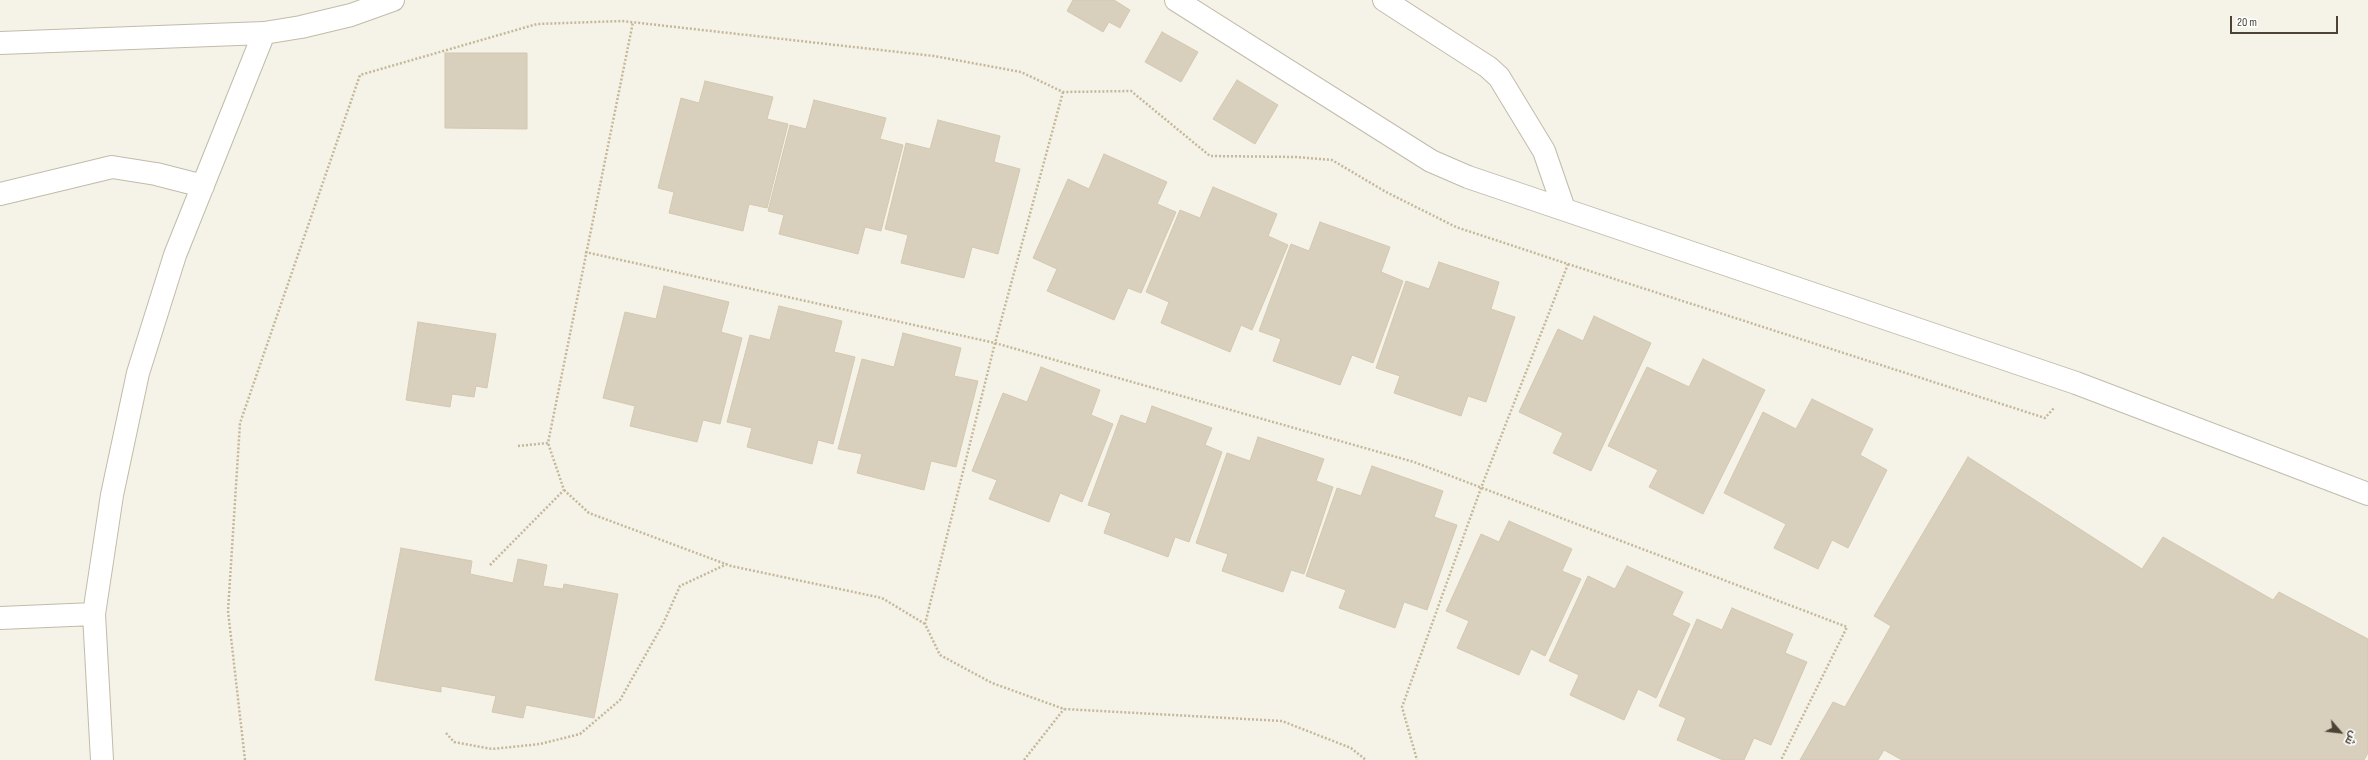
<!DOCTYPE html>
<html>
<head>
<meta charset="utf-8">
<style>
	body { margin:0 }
	#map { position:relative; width:2368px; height:760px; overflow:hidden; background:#f5f2e8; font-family:"Sofia Sans Condensed",Cairo,sans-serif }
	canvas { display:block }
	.north { position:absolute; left:2320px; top:712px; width:40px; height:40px; -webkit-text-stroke:3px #fff; paint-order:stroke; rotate:118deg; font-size:11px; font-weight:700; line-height:16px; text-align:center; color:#4a4336 }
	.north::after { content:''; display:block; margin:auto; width:14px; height:18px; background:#4a4336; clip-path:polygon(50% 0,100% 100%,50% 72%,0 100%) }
	.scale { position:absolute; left:2230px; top:16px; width:108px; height:18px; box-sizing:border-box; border:2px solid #4a4336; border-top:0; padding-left:5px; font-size:12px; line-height:14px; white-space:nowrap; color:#4a4336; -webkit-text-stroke:3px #fff; paint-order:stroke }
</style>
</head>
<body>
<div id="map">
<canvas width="2368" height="760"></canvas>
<div class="north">ش</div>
<div class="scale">20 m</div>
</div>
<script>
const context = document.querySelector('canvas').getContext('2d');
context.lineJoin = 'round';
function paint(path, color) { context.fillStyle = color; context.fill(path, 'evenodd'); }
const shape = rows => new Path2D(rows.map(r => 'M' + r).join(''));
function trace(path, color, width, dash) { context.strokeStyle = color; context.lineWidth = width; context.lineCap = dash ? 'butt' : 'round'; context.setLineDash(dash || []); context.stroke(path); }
const building = shape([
	[1073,0,1114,0,1130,10,1120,28,1109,22,1103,32,1067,11,1073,0],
	[1162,32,1198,52,1181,82,1145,62,1162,32],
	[445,53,527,53,527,129,445,128,445,53],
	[1237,80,1278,105,1255,144,1213,119,1237,80],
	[705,81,773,97,767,119,788,124,767,208,749,204,743,231,669,213,674,192,658,188,681,98,699,103,705,81],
	[814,100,886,118,880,139,903,145,881,231,865,227,858,254,779,234,784,215,768,211,790,125,806,129,814,100],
	[938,120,1000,136,994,162,1020,169,998,254,972,247,964,278,901,263,908,235,885,229,906,143,930,149,938,120],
	[1104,154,1167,182,1157,204,1176,212,1141,293,1128,288,1114,320,1047,291,1057,269,1033,258,1068,179,1089,189,1104,154],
	[1213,187,1277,214,1268,236,1288,245,1252,330,1241,325,1230,352,1161,323,1169,302,1146,292,1180,210,1200,218,1213,187],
	[1320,222,1390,247,1381,272,1403,281,1373,363,1352,355,1340,385,1273,361,1281,339,1259,331,1291,244,1309,251,1320,222],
	[1439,262,1499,282,1491,309,1515,317,1486,402,1468,396,1461,416,1394,393,1400,376,1376,368,1406,281,1429,289,1439,262],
	[664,286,729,302,721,332,742,338,720,424,703,420,697,442,630,426,635,406,603,398,625,312,656,319,664,286],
	[779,306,842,321,834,352,855,357,833,444,818,440,812,464,747,447,752,428,727,422,750,335,770,340,779,306],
	[1594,316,1651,343,1591,471,1553,453,1563,433,1519,412,1558,329,1583,341,1594,316],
	[418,322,496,334,487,388,476,386,474,397,452,394,450,407,406,400,418,322],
	[903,333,961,348,954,376,978,381,956,467,931,461,924,490,857,473,862,454,838,449,862,359,894,367,903,333],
	[1703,359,1765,390,1703,514,1649,487,1658,470,1608,446,1647,367,1689,387,1703,359],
	[1041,367,1100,390,1091,415,1113,424,1082,502,1060,493,1049,522,989,499,997,480,972,471,1003,393,1027,402,1041,367],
	[1812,399,1873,429,1860,455,1887,470,1848,548,1832,540,1818,569,1774,548,1786,524,1724,493,1763,412,1796,429,1812,399],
	[1152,406,1212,428,1205,445,1222,452,1189,542,1175,537,1168,557,1104,533,1111,513,1088,505,1121,415,1146,424,1152,406],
	[1258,437,1324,459,1316,481,1333,487,1304,574,1291,570,1283,592,1222,571,1228,554,1196,543,1227,453,1250,461,1258,437],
	[1968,457,2142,569,2163,537,2273,600,2279,592,2368,639,2368,753,2364,760,1902,760,1884,750,1878,760,1800,760,1833,702,1845,707,1891,626,1874,616,1968,457],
	[1372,466,1443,491,1434,517,1457,525,1427,610,1404,602,1395,628,1339,608,1346,590,1306,576,1337,488,1361,496,1372,466],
	[1509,521,1572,549,1562,571,1581,579,1545,656,1531,649,1519,675,1457,648,1469,621,1446,611,1481,534,1499,542,1509,521],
	[401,548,472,561,470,574,513,583,518,559,547,565,543,586,563,589,564,584,618,594,594,718,526,705,523,718,492,712,496,696,441,686,441,692,375,680,401,548],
	[1627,566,1683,592,1672,615,1690,624,1656,698,1638,689,1624,720,1570,695,1579,675,1549,661,1588,576,1615,589,1627,566],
	[1732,608,1793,634,1785,653,1807,662,1771,745,1754,738,1744,760,1723,760,1677,740,1686,718,1659,706,1697,619,1722,630,1732,608]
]);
paint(building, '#d8cfbc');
trace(building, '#d4c8af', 1);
const minor = shape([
	[1176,0,1431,161,1468,177,2076,383,2368,494],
	[1384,0,1488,67,1499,77,1544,151,1564,209],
	[0,43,264,33,301,27,351,15,393,0],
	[0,194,112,167,156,174,203,186],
	[0,618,94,614],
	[102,760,94,614,112,495,138,373,175,255,264,33]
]);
trace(minor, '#c2bba9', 24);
trace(shape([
	[1063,92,995,343,925,624,940,655,992,683,1064,709,1282,721,1351,748,1366,760],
	[585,252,995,343,1414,462,1847,627,1781,760],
	[1568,264,2045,418,2054,408],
	[518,446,548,443,633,22],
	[564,490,589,513,731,566,882,598,925,624],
	[490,565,564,490,548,443],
	[446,733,454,742,492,749,540,744,580,734,620,700,663,624,680,586,727,564],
	[245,760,228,611,240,423,360,75,537,24,622,21,934,56,1021,72,1063,92,1131,91,1210,156,1296,157,1332,160,1386,192,1456,227,1568,264,1481,488,1402,707,1417,760],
	[1024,760,1064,709]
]), '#c5b899', 2.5, [2, 2]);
trace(minor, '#fff', 22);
</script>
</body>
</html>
